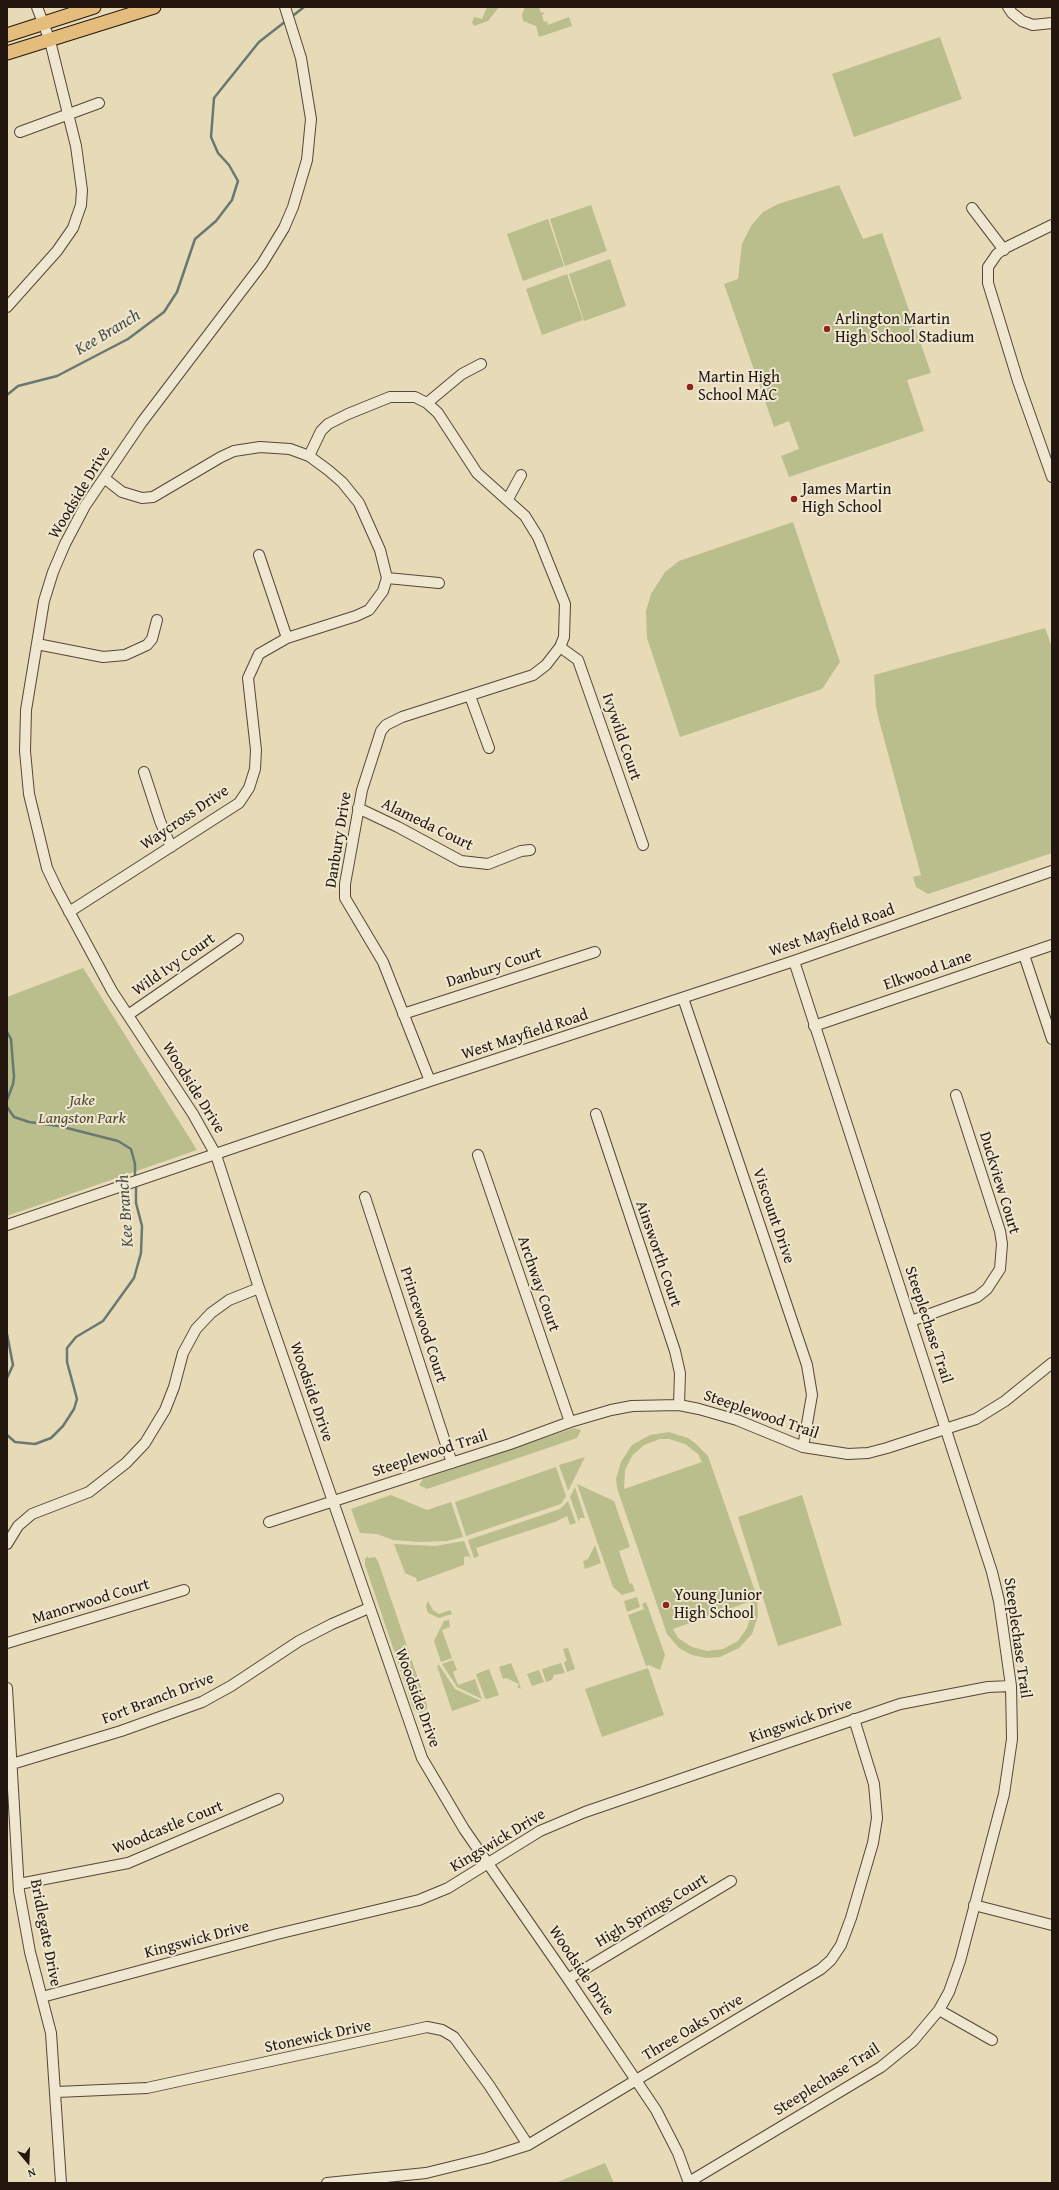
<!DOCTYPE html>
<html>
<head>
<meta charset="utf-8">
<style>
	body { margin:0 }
	#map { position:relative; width:1059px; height:2190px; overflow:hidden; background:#e7dab7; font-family:"Gentium Book Plus",serif }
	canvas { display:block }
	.frame { position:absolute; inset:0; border:8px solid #23160f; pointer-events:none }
	.north { position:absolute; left:8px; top:2142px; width:40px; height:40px; -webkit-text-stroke:3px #efe7d0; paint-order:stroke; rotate:161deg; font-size:11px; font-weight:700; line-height:16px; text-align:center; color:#23160f }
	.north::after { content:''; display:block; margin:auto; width:14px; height:18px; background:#23160f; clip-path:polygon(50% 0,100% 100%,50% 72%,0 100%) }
</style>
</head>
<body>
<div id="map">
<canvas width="1059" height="2190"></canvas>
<div class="frame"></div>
<div class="north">N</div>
</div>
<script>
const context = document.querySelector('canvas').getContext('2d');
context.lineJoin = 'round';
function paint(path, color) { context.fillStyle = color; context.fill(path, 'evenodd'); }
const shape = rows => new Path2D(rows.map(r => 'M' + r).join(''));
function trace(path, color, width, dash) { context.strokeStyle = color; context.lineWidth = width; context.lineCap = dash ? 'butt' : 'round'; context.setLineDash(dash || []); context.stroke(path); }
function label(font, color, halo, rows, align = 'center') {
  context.font = font + ' "Gentium Book Plus",serif'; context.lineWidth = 4; context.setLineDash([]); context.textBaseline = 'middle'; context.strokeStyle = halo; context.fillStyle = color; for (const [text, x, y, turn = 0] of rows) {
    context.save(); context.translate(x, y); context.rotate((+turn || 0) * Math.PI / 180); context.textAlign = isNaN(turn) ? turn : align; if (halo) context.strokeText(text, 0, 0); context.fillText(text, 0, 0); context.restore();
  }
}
paint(shape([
	[487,7,499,7,488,21,474,26,472,23,474,17,482,19],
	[525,7,539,7,541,13,543,12,544,14,542,15,544,22,547,21,548,25,569,17,572,26,539,37,536,26,523,21,522,15],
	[940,37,962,99,854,137,832,74],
	[839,185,863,239,882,233,931,373,907,380,924,431,789,477,781,456,799,449,789,421,774,427,724,284,738,279,742,244,751,226,763,212,778,204],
	[591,205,607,251,565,266,550,219],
	[548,219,564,266,523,281,507,234],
	[610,259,626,306,584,321,569,274],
	[567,274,583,320,542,335,526,289],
	[793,522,840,662,822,689,680,737,647,638,646,611,651,594,665,572,679,561],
	[1045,628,1052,647,1052,853,928,894,916,887,913,877,921,875,880,724,876,707,874,675],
	[83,968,197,1150,7,1216,7,997],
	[574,1428,581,1430,577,1438,427,1489,419,1485,423,1479],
	[669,1432,688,1438,695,1443,708,1456,757,1597,758,1616,752,1634,739,1648,720,1657,706,1658,692,1655,679,1648,667,1634,617,1488,616,1479,621,1462,632,1445,650,1435],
	[660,1439,669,1439,685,1444,698,1454,702,1462,624,1489,625,1470,632,1456,644,1445],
	[751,1601,752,1612,747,1628,738,1641,723,1649,707,1651,692,1647,678,1638,673,1629],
	[585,1457,568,1491,559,1465],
	[556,1467,566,1496,561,1504,466,1536,455,1502],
	[577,1484,614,1501,630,1547,619,1551,630,1584,632,1583,635,1591,622,1595,613,1587],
	[575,1487,585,1518,580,1518,579,1522,570,1497],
	[391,1495,427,1510,451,1502,463,1537,447,1541,419,1542,393,1540,377,1534,360,1533,351,1509],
	[802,1495,842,1625,778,1646,738,1517],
	[568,1501,576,1523,570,1525,567,1516,555,1522,476,1548,479,1556,474,1558,468,1540,560,1509],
	[464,1541,471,1559,468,1556,464,1557,464,1565,417,1582,416,1578,405,1573,394,1544,435,1546],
	[595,1545,601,1563,585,1569,583,1561,588,1559],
	[368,1556,368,1558,375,1557,378,1561,427,1705,427,1709,421,1713,422,1715,414,1710,365,1565,365,1559],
	[637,1597,640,1607,627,1612,624,1601],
	[428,1601,433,1610,439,1614,450,1610,452,1614,439,1618,428,1613,426,1606],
	[646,1602,665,1655,660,1670,649,1665,646,1666,628,1615,644,1609,642,1604],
	[449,1620,450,1627,442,1630,452,1658,441,1662,434,1641,444,1621],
	[568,1648,575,1669,567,1672,564,1662,567,1661,563,1649],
	[453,1660,457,1670,453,1672,458,1685,475,1679,482,1699,457,1687,442,1664],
	[511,1663,519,1682,521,1689,517,1687,519,1684,506,1678,503,1679,499,1667],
	[561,1663,565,1673,554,1675,552,1680,546,1682,542,1669],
	[439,1665,455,1689,481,1701,452,1711,437,1666],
	[648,1668,664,1715,602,1737,585,1689],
	[489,1669,499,1695,487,1699,485,1698,476,1674],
	[539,1670,544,1682,532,1686,527,1674],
	[605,2163,614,2183,555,2183]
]), '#b9be8c');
trace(shape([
	[290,18,304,7],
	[7,395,18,386,57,376,128,339,164,312,177,292,195,239,216,221,232,200,238,181,229,165,218,153,211,137,214,98,259,42,286,21],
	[7,1032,11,1039,14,1077,13,1084,7,1100],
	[7,1107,14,1117,29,1122,59,1126,118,1141,131,1149,135,1164,135,1178],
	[7,1334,13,1365,7,1378],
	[7,1435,15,1442,35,1444,51,1438,63,1426,74,1409,77,1399,67,1362,67,1348,76,1337,103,1321,134,1278,141,1253,142,1226,136,1203,136,1185]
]), '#697873', 2.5);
const minor = shape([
	[285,7,301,58,311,119,307,160,293,207,284,228,262,264,142,422,85,506,65,544,53,572,44,601,26,710,25,751,29,794,47,868,57,889,112,991,193,1114,216,1155,259,1288,422,1758,464,1829,568,1979,656,2110,678,2153,689,2183],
	[1008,7,1012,13,1022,21,1033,25,1052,23],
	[20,132,99,103],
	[972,208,1004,250],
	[1052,225,1005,248,997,254,988,267,988,283,1018,381,1052,477],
	[7,307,57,251,73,228,81,205,82,190,76,146,50,41,37,7],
	[427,403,462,374,481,364],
	[309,456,321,431,328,424,348,414,390,397,415,397,427,403,438,413,477,473,525,516,538,537,565,604,564,637,560,647,546,665,533,675,402,717,386,725,381,731,362,790,345,884,345,898,383,962,430,1081],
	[508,499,521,475],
	[259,555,287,638],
	[387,578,439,583],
	[37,644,103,657,125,655,147,645,152,639,157,620],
	[560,647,578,660,643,845],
	[470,696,489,748],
	[144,772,160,821,171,847],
	[358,808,398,827,461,861,488,864,521,851,530,850],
	[69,912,239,803,249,788,255,769,256,750,248,678,259,654,287,638,356,616,369,610,383,591,387,578,380,550,359,503,342,482,328,470,309,456,290,449,260,447,234,451,221,457,153,497,142,498,122,492,104,478],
	[1024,955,1052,1039],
	[683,998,807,1365,812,1395,803,1447],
	[403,1014,595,952],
	[128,1015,238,939],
	[814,1026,1052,945],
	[596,1114,675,1351,680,1373,679,1405],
	[478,1155,570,1422],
	[365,1197,452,1463],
	[7,1225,430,1081,794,961,1052,871],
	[911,1321,977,1297,987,1289,1000,1269,1002,1244,1000,1231,956,1095],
	[269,1522,510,1444,570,1422,611,1410,632,1406,679,1405,699,1409,737,1420,803,1447,848,1454,868,1453,887,1448,976,1419,1005,1401,1052,1363],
	[7,1544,18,1526,32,1514,89,1492,126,1463,145,1443,165,1410,174,1387,183,1353,196,1329,211,1313,229,1300,259,1288],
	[7,1643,184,1590],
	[7,1688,19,1891,30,1952,51,2033,61,2183],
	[12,1764,121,1731,202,1702,231,1686,299,1641,332,1624,369,1608],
	[19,1884,128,1863,278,1799],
	[974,1905,1052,1925],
	[568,1979,731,1881],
	[42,1997,277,1934,419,1900,448,1888,540,1831,585,1812,900,1704,988,1687,1011,1686],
	[939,2010,992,2040],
	[57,2092,147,2088,427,2027,442,2030,454,2037,489,2085,528,2145],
	[689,2182,881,2067,913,2041,939,2010,949,1992,960,1961,1004,1794,1012,1739,1011,1686,999,1601,992,1572,794,961],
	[327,2183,426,2173,487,2158,528,2145,821,1969,831,1960,841,1945,851,1918,873,1843,877,1818,874,1784,854,1719]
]);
const major = shape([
	[7,35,94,7],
	[7,53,154,7]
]);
trace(minor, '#544739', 12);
trace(major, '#23160f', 15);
trace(minor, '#efe7d0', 10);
trace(major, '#e4bd7c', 13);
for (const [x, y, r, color] of [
	[827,329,4,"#8f2418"],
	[690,387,4,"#8f2418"],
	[794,499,4,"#8f2418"],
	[666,1605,4,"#8f2418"]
]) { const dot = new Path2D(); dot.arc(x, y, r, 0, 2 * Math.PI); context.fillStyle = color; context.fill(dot); trace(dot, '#efe7d0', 1.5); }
label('16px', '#23160f', '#efe7d0', [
	["Arlington Martin",835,320],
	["High School Stadium",835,338],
	["Martin High",698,378],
	["School MAC",698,396],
	["James Martin",802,490],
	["High School",802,508],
	["Young Junior",674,1596],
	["High School",674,1614]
], 'left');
label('16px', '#23160f', '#efe7d0', [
	["Woodside Drive",80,493,-59],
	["Ivywild Court",621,737,71],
	["Waycross Drive",185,818,-34],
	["Alameda Court",427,825,26],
	["Danbury Drive",339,840,-81],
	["West Mayfield Road",832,931,-19],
	["Wild Ivy Court",174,965,-35],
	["Danbury Court",494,968,-18],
	["Elkwood Lane",928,971,-19],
	["West Mayfield Road",525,1035,-18],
	["Woodside Drive",193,1088,58],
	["Duckview Court",999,1183,73],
	["Viscount Drive",773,1216,71],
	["Ainsworth Court",658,1254,71],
	["Archway Court",538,1284,71],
	["Princewood Court",423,1325,72],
	["Steeplechase Trail",928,1325,72],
	["Woodside Drive",311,1392,71],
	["Steeplewood Trail",761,1415,19],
	["Steeplewood Trail",430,1454,-18],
	["Manorwood Court",91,1602,-17],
	["Steeplechase Trail",1017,1638,82],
	["Woodside Drive",417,1698,70],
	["Fort Branch Drive",158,1699,-21],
	["Kingswick Drive",801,1721,-19],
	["Woodcastle Court",168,1828,-22],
	["Kingswick Drive",498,1841,-31],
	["High Springs Court",652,1911,-31],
	["Bridlegate Drive",45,1933,79],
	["Kingswick Drive",197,1940,-15],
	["Woodside Drive",581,1971,56],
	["Three Oaks Drive",693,2028,-31],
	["Stonewick Drive",318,2037,-12],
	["Steeplechase Trail",827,2080,-32]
]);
label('italic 16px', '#504834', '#efe7d0', [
	["Jake",82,1101],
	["Langston Park",82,1119]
]);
label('italic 17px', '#4c4f49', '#efe7d0', [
	["Kee Branch",108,333,-31],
	["Kee Branch",126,1211,-94]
]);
</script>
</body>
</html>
